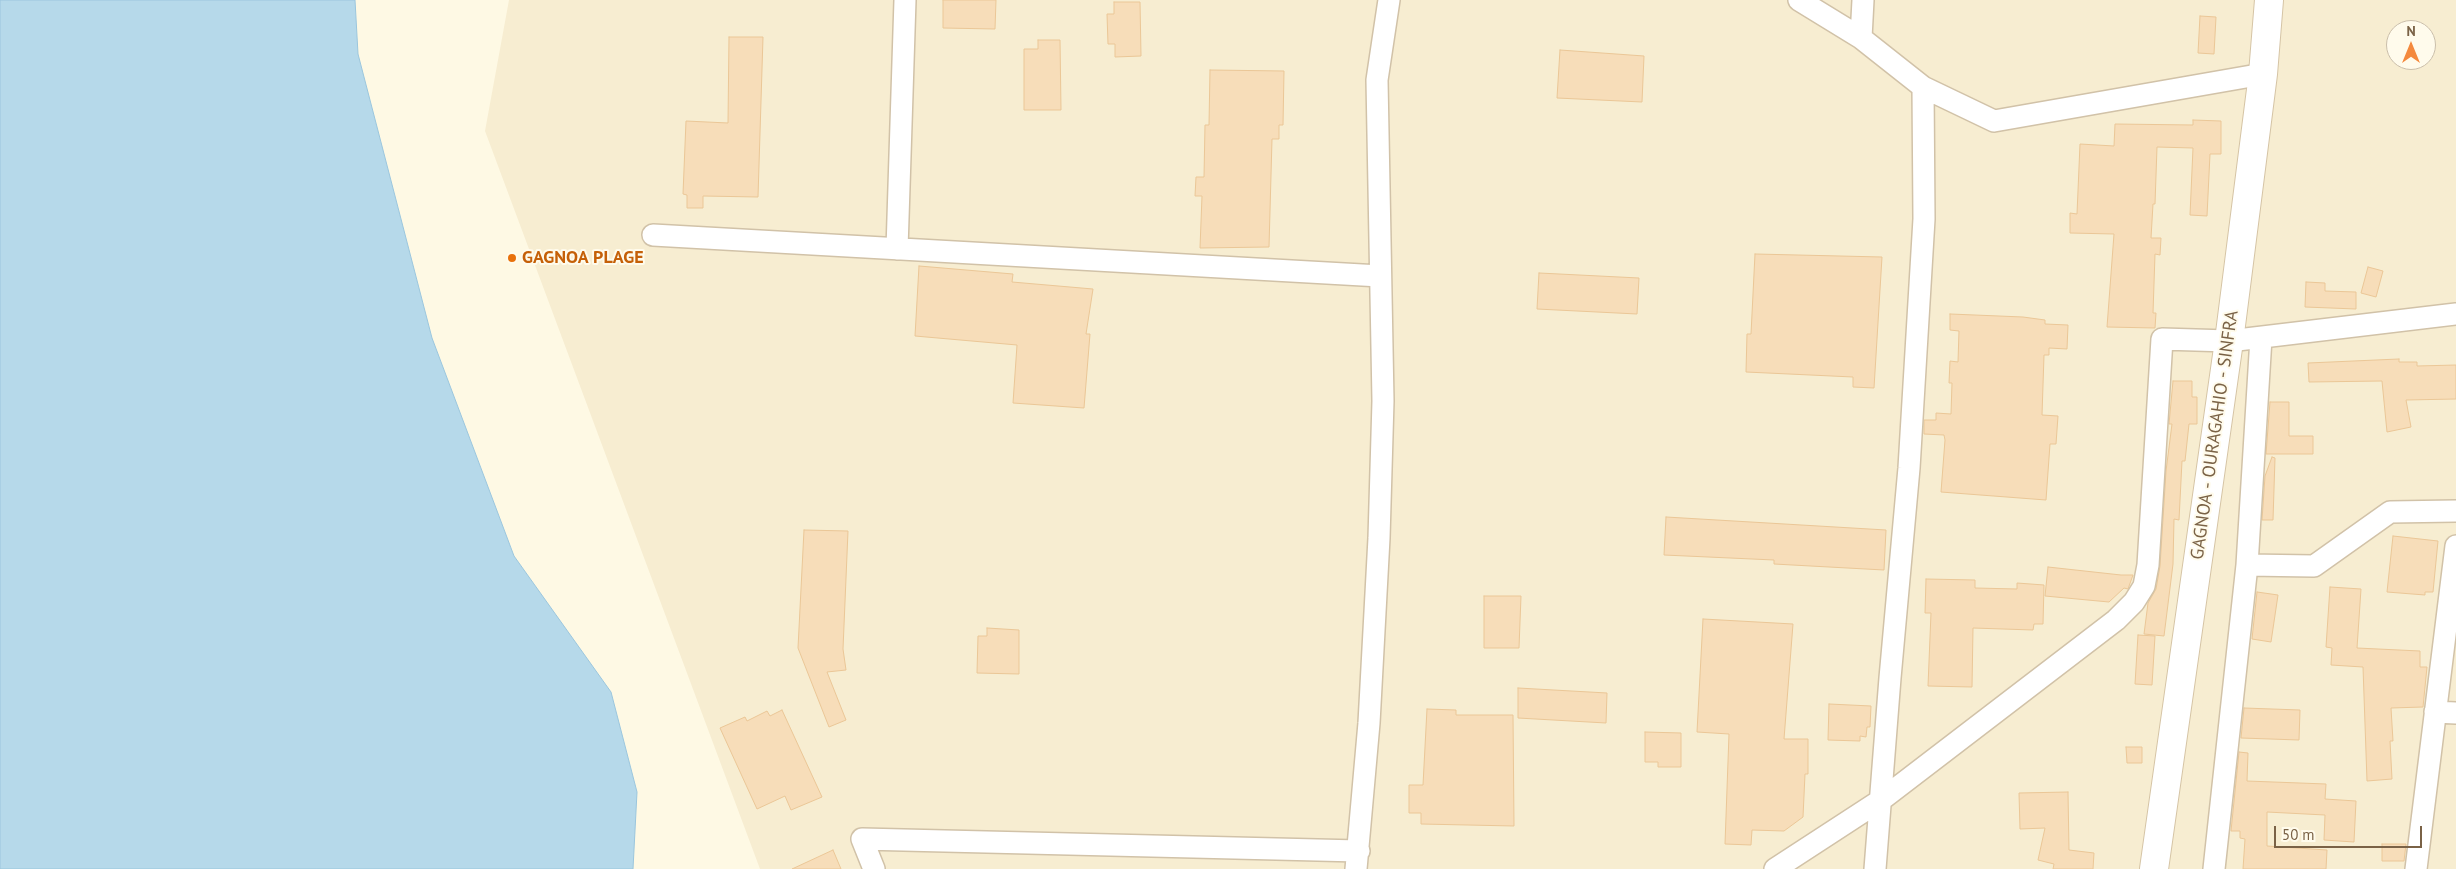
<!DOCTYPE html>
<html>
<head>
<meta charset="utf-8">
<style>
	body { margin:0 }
	#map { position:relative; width:2456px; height:869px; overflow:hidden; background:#fef9e4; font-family:"PT Sans",sans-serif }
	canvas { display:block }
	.north { position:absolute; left:2386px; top:20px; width:50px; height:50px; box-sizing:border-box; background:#fffbec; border:1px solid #cabeaa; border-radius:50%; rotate:0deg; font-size:14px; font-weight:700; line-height:20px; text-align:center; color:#7a6246 }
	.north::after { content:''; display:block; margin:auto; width:18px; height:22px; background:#f4893d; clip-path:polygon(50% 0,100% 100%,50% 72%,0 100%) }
	.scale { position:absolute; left:2274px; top:826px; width:148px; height:22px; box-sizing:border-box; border:2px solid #7a6246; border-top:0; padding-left:6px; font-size:15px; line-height:18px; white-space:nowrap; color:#7a6246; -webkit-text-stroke:4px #fffbec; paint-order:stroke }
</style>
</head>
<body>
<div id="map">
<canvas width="2456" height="869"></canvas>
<div class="north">N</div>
<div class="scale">50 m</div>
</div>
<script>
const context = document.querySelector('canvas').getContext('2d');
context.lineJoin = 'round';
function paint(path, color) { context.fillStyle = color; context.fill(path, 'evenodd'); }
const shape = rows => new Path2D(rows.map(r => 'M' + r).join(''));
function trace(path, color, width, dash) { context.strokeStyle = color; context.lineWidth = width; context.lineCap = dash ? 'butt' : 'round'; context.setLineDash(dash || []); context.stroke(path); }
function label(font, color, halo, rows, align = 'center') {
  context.font = font + ' "PT Sans",sans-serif'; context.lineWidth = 4; context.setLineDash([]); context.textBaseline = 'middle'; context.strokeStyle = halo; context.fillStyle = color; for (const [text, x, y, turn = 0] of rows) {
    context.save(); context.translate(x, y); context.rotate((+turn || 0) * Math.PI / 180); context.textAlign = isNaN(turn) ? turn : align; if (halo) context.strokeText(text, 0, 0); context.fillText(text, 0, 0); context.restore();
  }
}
paint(shape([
	[509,0,2456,0,2456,869,760,869,485,131],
	[2396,30,2426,30,2426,60,2396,60]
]), '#f7edd1');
const water = shape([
	[0,0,355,0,358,54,432,338,514,556,611,692,637,792,633,869,0,869,0,0]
]);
paint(water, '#b6d9ea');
trace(water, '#9bc6dd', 1);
const building = shape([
	[943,0,996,0,995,29,943,28,943,0],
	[1114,2,1140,2,1141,56,1115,57,1115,44,1108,44,1107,14,1114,14,1114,2],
	[2200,16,2216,17,2214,54,2198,53,2200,16],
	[729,37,763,37,758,197,703,196,703,208,687,208,687,195,683,194,686,121,728,123,729,37],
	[1038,40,1060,40,1061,110,1024,110,1024,49,1038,49,1038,40],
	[1560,50,1644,56,1642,102,1557,98,1560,50],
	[1210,70,1284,71,1283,125,1279,125,1279,139,1272,139,1269,247,1200,248,1202,196,1195,196,1196,177,1204,177,1205,125,1209,125,1210,70],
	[2193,120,2221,121,2221,154,2210,154,2207,216,2190,215,2193,148,2157,147,2155,204,2153,204,2151,238,2161,238,2160,255,2155,254,2153,313,2156,313,2155,328,2107,327,2114,234,2070,233,2070,213,2077,214,2080,144,2114,146,2115,124,2193,125,2193,120],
	[1755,254,1882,257,1874,388,1853,387,1853,377,1746,372,1747,334,1751,334,1755,254],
	[919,266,1013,274,1012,282,1093,289,1086,334,1090,334,1084,408,1013,403,1017,345,915,336,919,266],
	[2368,267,2383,271,2376,297,2361,293,2368,267],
	[1539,273,1639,278,1637,314,1537,309,1539,273],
	[2306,282,2325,283,2325,291,2356,292,2356,309,2305,307,2306,282],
	[1950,314,2023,317,2045,320,2045,324,2068,325,2067,349,2049,348,2049,355,2044,355,2042,415,2058,416,2056,444,2050,444,2046,500,1941,492,1945,440,1944,435,1924,434,1924,420,1936,420,1936,413,1951,414,1952,383,1949,383,1950,361,1958,362,1959,331,1950,330,1950,314],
	[2399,359,2399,362,2417,362,2417,366,2456,365,2456,399,2406,400,2411,427,2387,432,2382,381,2309,382,2308,363,2399,359],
	[2173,381,2192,381,2192,397,2197,397,2197,424,2189,424,2185,461,2182,461,2179,520,2174,519,2173,564,2164,636,2144,634,2148,603,2156,589,2160,566,2166,471,2172,424,2169,424,2173,381],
	[2270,402,2289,402,2289,436,2313,436,2313,454,2266,454,2270,402],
	[2272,457,2275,458,2273,520,2262,520,2265,476,2272,457],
	[1666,517,1886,530,1884,570,1774,564,1774,560,1664,555,1666,517],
	[804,530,848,531,843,649,846,670,827,672,846,720,829,727,798,648,804,530],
	[2393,536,2438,541,2433,592,2425,592,2425,595,2387,592,2393,536],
	[2048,567,2121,575,2133,575,2128,589,2124,588,2109,602,2045,596,2048,567],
	[1926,579,1975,580,1975,588,2017,589,2017,583,2044,585,2043,624,2034,624,2033,630,1973,628,1972,687,1928,686,1931,613,1925,613,1926,579],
	[2330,587,2361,589,2357,648,2420,651,2420,667,2427,667,2423,707,2391,708,2393,741,2390,741,2392,779,2367,781,2363,667,2331,665,2332,648,2326,647,2330,587],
	[2257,592,2278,595,2271,642,2252,639,2257,592],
	[1484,596,1521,596,1519,648,1484,648,1484,596],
	[1703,619,1793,624,1784,739,1808,739,1808,774,1805,774,1803,817,1784,831,1752,830,1751,845,1725,844,1729,734,1697,732,1703,619],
	[987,628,1019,630,1019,674,977,673,978,636,987,636,987,628],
	[2138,635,2155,636,2152,685,2135,684,2138,635],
	[1518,688,1607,693,1606,723,1518,718,1518,688],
	[1829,704,1871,706,1870,727,1867,727,1866,737,1860,736,1860,741,1828,740,1829,704],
	[2244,708,2300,710,2299,740,2241,738,2244,708],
	[1427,709,1456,710,1456,715,1513,715,1514,826,1421,824,1421,813,1409,813,1409,785,1423,785,1427,709],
	[782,710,822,797,791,810,785,796,757,809,720,728,745,717,747,721,767,711,770,716,782,710],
	[1645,732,1681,733,1681,767,1658,767,1658,762,1645,762,1645,732],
	[2126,747,2142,747,2142,763,2127,763,2126,747],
	[2239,752,2248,753,2247,781,2326,784,2325,799,2356,801,2354,842,2324,840,2325,815,2267,812,2267,846,2327,850,2326,869,2243,869,2245,839,2240,838,2240,831,2231,831,2239,752],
	[2068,792,2069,850,2094,853,2093,869,2053,869,2054,864,2038,860,2045,828,2020,829,2019,793,2068,792],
	[2382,844,2406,844,2404,861,2382,861,2382,844],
	[833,850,841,869,792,869,833,850]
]);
paint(building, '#f7ddb9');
trace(building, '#ebc797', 1);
const street = shape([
	[1799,0,1861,38,1923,87,1994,121,2263,74],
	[1861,38,1863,0],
	[653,235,1380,276],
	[897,249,905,0],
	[2247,565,2314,566,2390,512,2456,511],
	[2435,712,2456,713],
	[874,869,862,839,1359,851],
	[1356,869,1369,723,1379,538,1383,401,1377,80,1389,0],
	[1775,869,1881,800,2116,620,2134,602,2144,586,2148,565,2162,339,2229,341,2456,314],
	[1875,869,1890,678,1909,468,1924,219,1923,87],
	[2214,869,2247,565,2261,338],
	[2416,869,2456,546]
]);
const secondary = shape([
	[2154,869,2229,341,2263,74,2269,0]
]);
trace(street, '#d1c2a8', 24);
trace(secondary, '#d5c4a5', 30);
trace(street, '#fff', 21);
trace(secondary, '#fff', 28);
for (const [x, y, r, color] of [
	[512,258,5,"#e8710a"]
]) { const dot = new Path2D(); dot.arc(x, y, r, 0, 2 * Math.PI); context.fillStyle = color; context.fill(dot); trace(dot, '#fffbec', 2); }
label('bold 18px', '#c56008', '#fffbec', [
	["GAGNOA PLAGE",522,258]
], 'left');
label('18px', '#7a6246', '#fffbec', [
	["GAGNOA - OURAGAHIO - SINFRA",2215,435,-82]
]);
</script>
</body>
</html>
